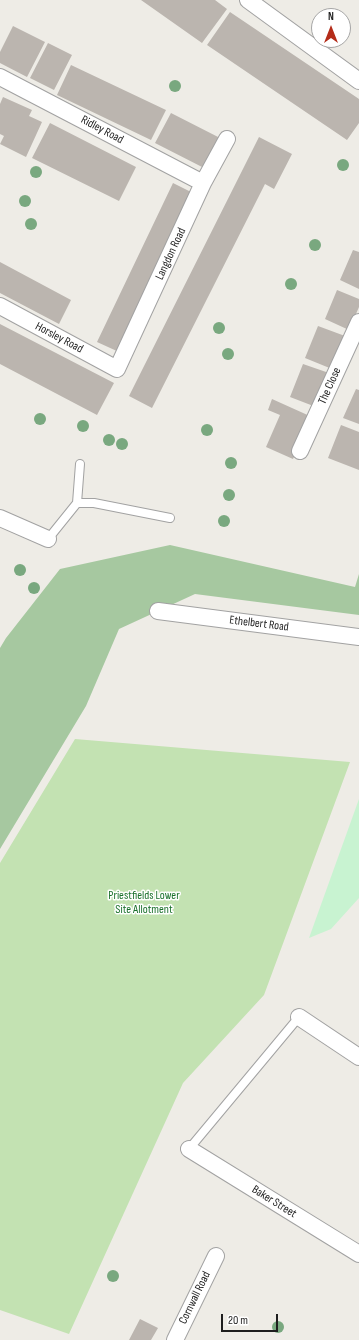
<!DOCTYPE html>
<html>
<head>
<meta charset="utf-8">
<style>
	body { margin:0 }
	#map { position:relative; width:359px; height:1340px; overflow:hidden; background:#eeece6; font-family:"Sofia Sans Condensed",sans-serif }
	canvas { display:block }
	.north { position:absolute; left:311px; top:8px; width:40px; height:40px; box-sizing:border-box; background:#fff; border:1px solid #a5a5a5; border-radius:50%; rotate:0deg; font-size:11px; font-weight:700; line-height:16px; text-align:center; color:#1e1e1e }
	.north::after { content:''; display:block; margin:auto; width:14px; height:18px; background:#b42c19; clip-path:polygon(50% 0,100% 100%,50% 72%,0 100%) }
	.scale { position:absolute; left:221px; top:1314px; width:57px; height:18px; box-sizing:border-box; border:2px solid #1e1e1e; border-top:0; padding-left:5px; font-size:12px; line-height:14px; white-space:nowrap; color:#1e1e1e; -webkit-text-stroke:3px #fff; paint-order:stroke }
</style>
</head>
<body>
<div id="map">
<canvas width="359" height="1340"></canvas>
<div class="north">N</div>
<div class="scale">20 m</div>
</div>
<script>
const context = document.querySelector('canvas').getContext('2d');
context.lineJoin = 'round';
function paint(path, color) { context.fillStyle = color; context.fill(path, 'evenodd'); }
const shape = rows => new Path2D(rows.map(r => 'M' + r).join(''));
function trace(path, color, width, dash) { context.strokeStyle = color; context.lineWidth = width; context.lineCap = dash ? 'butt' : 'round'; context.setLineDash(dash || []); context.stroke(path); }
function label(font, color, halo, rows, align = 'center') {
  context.font = font + ' "Sofia Sans Condensed",sans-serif'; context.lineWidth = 3; context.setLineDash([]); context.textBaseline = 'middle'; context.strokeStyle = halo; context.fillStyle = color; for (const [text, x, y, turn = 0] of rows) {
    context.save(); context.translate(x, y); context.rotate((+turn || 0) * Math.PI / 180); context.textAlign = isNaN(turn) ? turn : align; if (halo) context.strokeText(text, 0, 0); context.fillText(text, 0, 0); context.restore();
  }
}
paint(shape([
	[75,739,350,762,264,995,183,1083,69,1334,0,1310,0,863]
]), '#c3e2b2');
paint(shape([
	[170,545,355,587,359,574,359,615,195,594,119,629,86,706,0,849,0,648,6,638,60,569]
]), '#a6c8a0');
paint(shape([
	[359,799,359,898,331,929,309,938]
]), '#c8f3d1');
paint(shape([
	[141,0,215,0,227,9,202,43],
	[230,12,359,99,359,123,347,140,207,45],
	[13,26,45,42,27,77,0,63,0,52],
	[48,43,72,55,54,90,30,78],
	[71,65,166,110,151,140,57,95],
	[3,97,32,110,29,116,42,122,26,157,0,144,4,136,0,134,0,104],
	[171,113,222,139,206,169,155,143],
	[50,123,136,167,119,201,32,158],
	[259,137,292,154,274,189,265,184,152,408,129,396],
	[173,183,195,194,119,352,97,342],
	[353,250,359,252,359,289,340,280],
	[0,262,71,300,59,324,0,293],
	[337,290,359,299,359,307,349,330,325,319],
	[0,324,114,383,97,415,0,364],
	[318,326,345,336,332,369,305,358],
	[303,364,329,373,316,407,290,397],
	[356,389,359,390,359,424,343,418],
	[272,399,312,417,293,459,266,447,280,415,268,410],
	[341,425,359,432,359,470,328,458],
	[140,1319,158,1328,151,1340,129,1340]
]), '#bbb5af');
const lane = shape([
	[77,503,94,503,170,518],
	[48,539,77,503,80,464],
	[189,1149,299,1017]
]);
const street = shape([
	[248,0,359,81],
	[0,77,203,183],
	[0,306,117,369,203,183,227,139],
	[300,451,359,322],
	[0,518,48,539],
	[158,611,359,637],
	[299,1017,359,1057],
	[189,1149,359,1254],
	[175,1340,216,1256]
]);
trace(lane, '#a2a2a2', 10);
trace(street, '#a2a2a2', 18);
trace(lane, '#fff', 8);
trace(street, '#fff', 16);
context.fillStyle = '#79a87f';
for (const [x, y] of [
	[175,86],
	[343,165],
	[36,172],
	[25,201],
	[31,224],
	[315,245],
	[291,284],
	[219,328],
	[228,354],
	[40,419],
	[83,426],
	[207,430],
	[109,440],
	[122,444],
	[231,463],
	[229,495],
	[224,521],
	[20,570],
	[34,588],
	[113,1276],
	[278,1327]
]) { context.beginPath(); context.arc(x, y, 6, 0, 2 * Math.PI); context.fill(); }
label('12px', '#1e1e1e', '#fff', [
	["Ridley Road",102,130,28],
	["Langdon Road",171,254,-65],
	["Horsley Road",59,338,28],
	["The Close",330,386,-66],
	["Ethelbert Road",259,624,7],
	["Baker Street",274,1202,32],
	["Cornwall Road",195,1298,-64]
]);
label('12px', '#19702b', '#fff', [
	["Priestfields Lower",144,896],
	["Site Allotment",144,910]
]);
</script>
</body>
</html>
